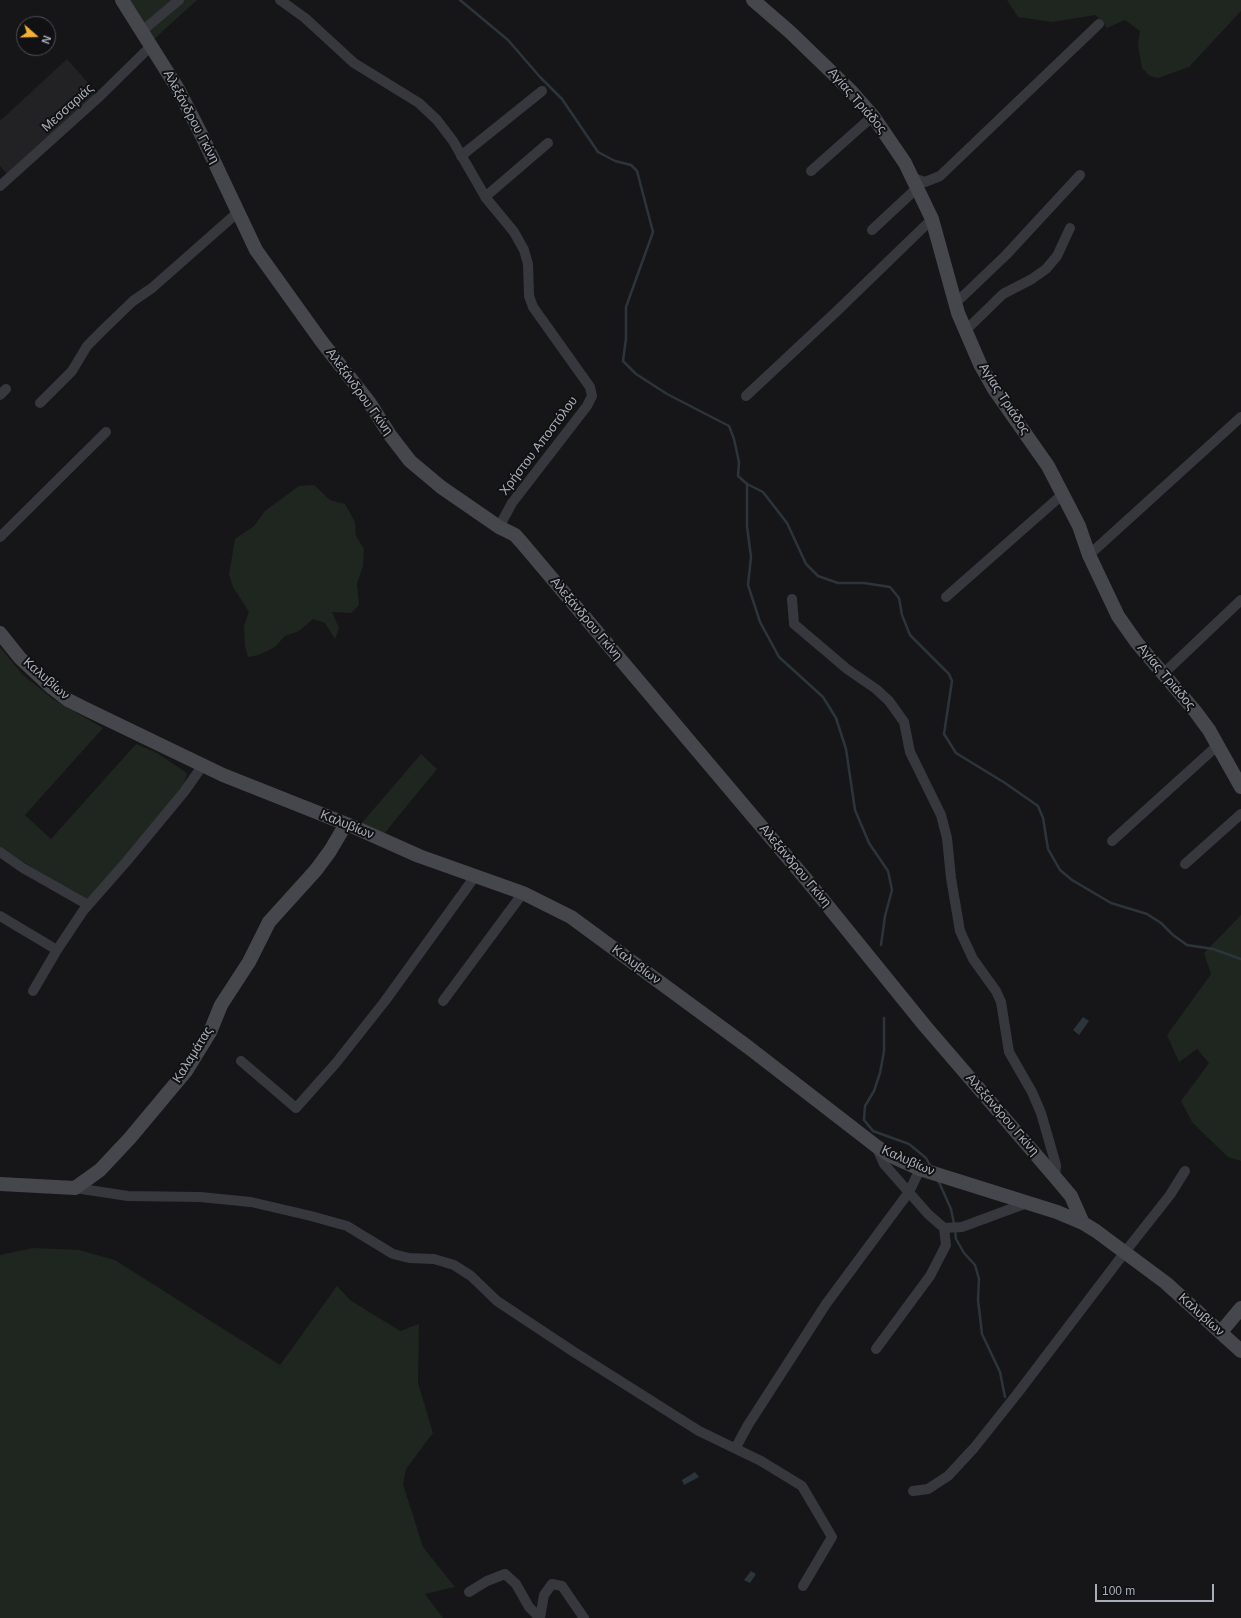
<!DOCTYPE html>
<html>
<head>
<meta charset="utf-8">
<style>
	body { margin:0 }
	#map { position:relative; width:1241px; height:1618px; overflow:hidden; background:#161618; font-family:Arial,sans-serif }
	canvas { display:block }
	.north { position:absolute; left:16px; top:16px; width:40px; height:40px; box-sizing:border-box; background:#111113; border:1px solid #4d4f55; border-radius:50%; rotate:110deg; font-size:11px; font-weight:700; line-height:16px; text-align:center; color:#a8adb8 }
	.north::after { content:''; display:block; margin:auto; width:14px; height:18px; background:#f2b134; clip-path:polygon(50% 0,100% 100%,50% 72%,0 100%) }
	.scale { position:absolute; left:1095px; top:1584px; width:119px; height:18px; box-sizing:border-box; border:2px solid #a8adb8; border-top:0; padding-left:5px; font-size:12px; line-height:14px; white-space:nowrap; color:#a8adb8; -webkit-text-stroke:3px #111113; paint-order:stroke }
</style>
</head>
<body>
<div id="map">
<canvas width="1241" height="1618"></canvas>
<div class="north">N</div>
<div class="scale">100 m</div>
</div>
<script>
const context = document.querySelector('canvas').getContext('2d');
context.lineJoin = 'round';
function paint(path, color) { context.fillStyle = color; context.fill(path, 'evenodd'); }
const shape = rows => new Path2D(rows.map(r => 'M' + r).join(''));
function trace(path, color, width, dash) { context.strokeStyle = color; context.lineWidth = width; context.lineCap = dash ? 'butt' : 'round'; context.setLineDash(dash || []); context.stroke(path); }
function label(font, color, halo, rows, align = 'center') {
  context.font = font + ' Arial,sans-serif'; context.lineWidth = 4; context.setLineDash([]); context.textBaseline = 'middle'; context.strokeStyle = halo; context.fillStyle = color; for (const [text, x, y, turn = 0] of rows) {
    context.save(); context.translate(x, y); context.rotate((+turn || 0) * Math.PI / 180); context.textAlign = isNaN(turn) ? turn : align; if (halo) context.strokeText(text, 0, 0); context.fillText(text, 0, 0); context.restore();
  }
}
paint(shape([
	[67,59,97,93,7,174,0,166,0,121]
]), '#222225');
paint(shape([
	[130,0,197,0,152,41,128,2],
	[1007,0,1241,0,1241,11,1189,67,1158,78,1150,76,1142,68,1138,45,1140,31,1125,20,1107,28,1096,15,1052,22,1018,17],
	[314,485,330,500,345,504,355,522,356,536,364,549,363,566,357,584,359,605,351,613,332,612,339,628,335,639,325,623,313,619,299,631,285,636,275,647,259,655,248,657,245,646,244,626,249,612,233,587,229,574,235,539,254,526,265,511,299,486],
	[0,647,22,674,53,699,103,728,25,815,51,839,136,744,157,753,187,773,182,791,88,902,0,847],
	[421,754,437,769,383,835,360,825],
	[1241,915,1241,1161,1228,1157,1205,1135,1192,1122,1181,1101,1209,1063,1197,1049,1179,1062,1167,1035,1211,974,1204,953],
	[33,1248,79,1250,115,1260,280,1365,337,1286,350,1300,400,1331,419,1324,418,1383,433,1433,406,1469,403,1484,423,1547,455,1587,425,1594,443,1618,0,1618,0,1255]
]), '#1e261f');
paint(shape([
	[1083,1017,1089,1021,1079,1035,1073,1030],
	[695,1472,699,1477,684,1485,682,1480],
	[751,1571,756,1574,750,1583,744,1580]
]), '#2c353c');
trace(shape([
	[460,0,508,40,540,77,562,99,598,152,615,161,631,165,637,171,653,232,626,307,626,339,623,361,636,374,667,394,729,426,734,439,739,462,738,476,747,484,763,492,787,523,806,564,818,576,838,583,864,583,890,587,899,598,902,615,910,635,949,674,952,681,944,734,956,753,1005,783,1038,806,1043,818,1048,849,1060,870,1072,880,1111,903,1147,914,1161,923,1173,935,1187,945,1213,949,1241,959],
	[747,484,747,526,751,557,748,585,760,622,779,657,823,697,836,718,846,749,855,810,869,843,888,871,892,890,885,916,881,945],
	[884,1018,884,1051,880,1073,874,1091,865,1106,864,1120,873,1131,909,1144,926,1158,931,1167],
	[938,1180,951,1209,954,1224],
	[955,1229,956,1239,964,1253,975,1265,979,1279,978,1300,982,1334,1000,1372,1005,1397]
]), '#2c353c', 2.5);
trace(shape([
	[280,0,305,18,354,63,419,103,437,120,453,141,486,198,514,232,524,250,528,264,529,296,533,307,590,387,592,396,587,406,512,503,499,527],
	[142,31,179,0],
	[461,156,542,91],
	[811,171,873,116],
	[913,178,925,182,940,176,1099,24],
	[0,186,100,96,151,46],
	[485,197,548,143],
	[872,230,917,188],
	[955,301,961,298,1006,255,1080,175],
	[965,331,1003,294,1032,279,1046,269,1057,256,1070,228],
	[0,395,6,389],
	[746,396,838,310,932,219],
	[40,403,72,371,87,346,107,326,133,301,152,288,237,213],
	[0,537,106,432],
	[1089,555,1241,417],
	[946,597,1063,494],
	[792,599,794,624,847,669,876,689,889,701,904,722,910,752,941,815,947,838,951,878,960,931,973,959,996,991,1001,1002,1009,1052,1032,1092,1041,1113,1056,1165,1055,1177],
	[1163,674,1241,600],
	[1112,841,1218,745],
	[0,852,23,868,88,905],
	[1185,864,1241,814],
	[0,916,57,950],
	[33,991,57,950,83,911,126,862,184,792,203,765],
	[443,1001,523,893],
	[241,1061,296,1108,336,1063,385,1001,476,875],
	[876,1146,884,1164,928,1214,944,1228,946,1245,930,1276,876,1349],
	[75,1188,128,1196,200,1197,251,1202,311,1216,347,1226,393,1254,409,1258,434,1259,454,1265,471,1276,497,1301,574,1352,699,1431,761,1461,802,1486,832,1537,803,1586],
	[944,1228,962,1227,1027,1203],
	[736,1447,748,1425,826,1304,909,1192,920,1169],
	[913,1491,928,1489,948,1476,974,1448,1017,1394,1125,1252,1170,1195,1185,1171],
	[469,1592,487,1581,505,1574,516,1584,529,1607,540,1618],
	[540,1618,544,1595,552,1584,562,1586,584,1618]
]), '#37383d', 10);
trace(shape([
	[122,0,178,89,202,136,256,250,322,342,369,402,390,435,410,461,441,487,499,527,515,535,523,544,810,884,925,1026,1055,1177,1071,1196,1083,1223],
	[753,0,790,32,851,91,873,116,905,163,932,219,958,313,980,364,994,389,1048,466,1079,526,1089,555,1118,616,1137,643,1195,711,1209,730,1241,787],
	[0,633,20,658,51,687,68,700,88,710,223,775,354,827,419,856,523,893,571,917,748,1047,876,1146,889,1155,920,1169,1057,1212,1083,1223,1096,1231,1166,1283,1241,1351],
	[0,1184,75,1188,100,1170,130,1138,186,1071,210,1032,221,1005,249,962,269,922,316,870,330,851,346,824],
	[1221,1332,1241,1308]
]), '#45474d', 14);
label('13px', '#a8adb8', '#111113', [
	["Αγίας Τριάδος",857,101,49],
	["Μεσσαριάς",68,108,-42],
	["Αλεξάνδρου Γκίνη",191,117,62],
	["Αλεξάνδρου Γκίνη",359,392,54],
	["Αγίας Τριάδος",1004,399,57],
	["Χρήστου Αποστόλου",539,446,-53],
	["Αλεξάνδρου Γκίνη",586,619,50],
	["Αγίας Τριάδος",1166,677,50],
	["Καλυβίων",46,679,41],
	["Καλυβίων",347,825,22],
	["Αλεξάνδρου Γκίνη",795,866,50],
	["Καλυβίων",636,965,36],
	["Καλαμάτας",193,1055,-58],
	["Αλεξάνδρου Γκίνη",1002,1115,49],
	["Καλυβίων",908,1161,24],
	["Καλυβίων",1201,1315,42]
]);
</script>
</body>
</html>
